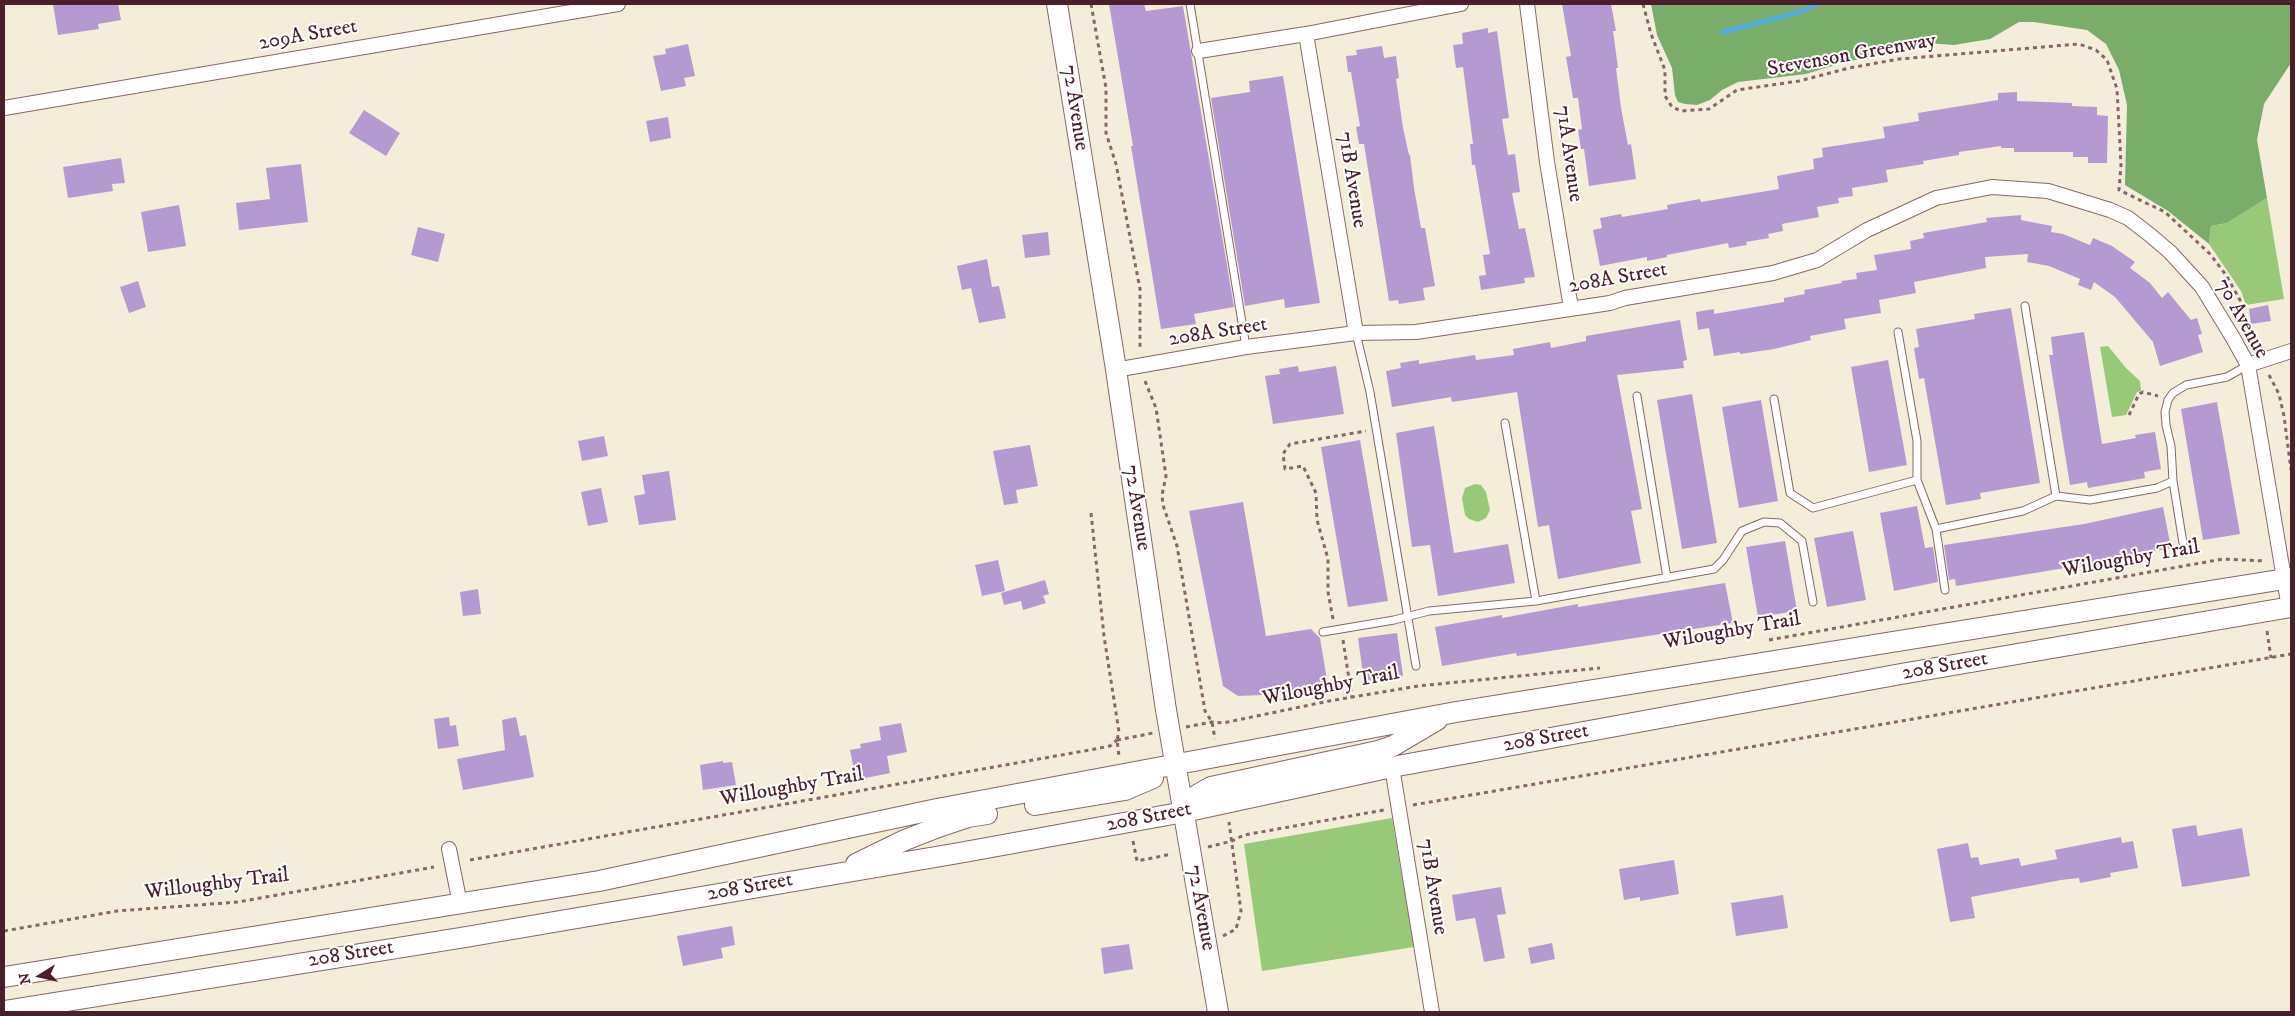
<!DOCTYPE html>
<html>
<head>
<meta charset="utf-8">
<style>
	body { margin:0 }
	#map { position:relative; width:2295px; height:1016px; overflow:hidden; background:#f4edd9; font-family:"IM FELL DW Pica",serif }
	canvas { display:block }
	.frame { position:absolute; inset:0; border:5px solid #4a1f2b; pointer-events:none }
	.north { position:absolute; left:15px; top:951px; width:50px; height:50px; -webkit-text-stroke:4px #fff; paint-order:stroke; rotate:260deg; font-size:14px; font-weight:700; line-height:20px; text-align:center; color:#4a1f2b }
	.north::after { content:''; display:block; margin:auto; width:18px; height:22px; background:#4a1f2b; clip-path:polygon(50% 0,100% 100%,50% 72%,0 100%) }
</style>
</head>
<body>
<div id="map">
<canvas width="2295" height="1016"></canvas>
<div class="frame"></div>
<div class="north">N</div>
</div>
<script>
const context = document.querySelector('canvas').getContext('2d');
context.lineJoin = 'round';
function paint(path, color) { context.fillStyle = color; context.fill(path, 'evenodd'); }
const shape = rows => new Path2D(rows.map(r => 'M' + r).join(''));
function trace(path, color, width, dash) { context.strokeStyle = color; context.lineWidth = width; context.lineCap = dash ? 'butt' : 'round'; context.setLineDash(dash || []); context.stroke(path); }
function label(font, color, halo, rows, align = 'center') {
  context.font = font + ' "IM FELL DW Pica",serif'; context.lineWidth = 4; context.setLineDash([]); context.textBaseline = 'middle'; context.strokeStyle = halo; context.fillStyle = color; for (const [text, x, y, turn = 0] of rows) {
    context.save(); context.translate(x, y); context.rotate((+turn || 0) * Math.PI / 180); context.textAlign = isNaN(turn) ? turn : align; if (halo) context.strokeText(text, 0, 0); context.fillText(text, 0, 0); context.restore();
  }
}
paint(shape([
	[2267,198,2284,299,2246,305,2241,291,2209,244,2211,226,2227,223],
	[2108,346,2126,368,2140,381,2141,391,2137,392,2126,415,2112,417,2100,347],
	[1475,484,1481,485,1486,492,1490,510,1486,518,1478,522,1469,519,1465,515,1462,498,1465,488],
	[1392,818,1414,947,1262,971,1244,844]
]), '#98c979');
paint(shape([
	[1651,4,2291,4,2291,63,2264,104,2257,140,2267,198,2227,223,2211,226,2209,244,2168,211,2125,185,2127,105,2119,70,2106,44,2087,30,2034,22,2019,22,1990,39,1954,45,1927,43,1912,49,1845,62,1806,74,1738,82,1722,90,1710,100,1697,105,1685,104,1678,102,1675,95,1672,68,1657,35]
]), '#7aad69');
trace(shape([
	[1723,32,1797,13,1818,4]
]), '#56acd2', 5.5);
paint(shape([
	[53,4,118,4,121,20,98,24,99,29,58,35],
	[1109,4,1144,4,1146,11,1183,6,1234,307,1194,314,1196,324,1161,329,1131,146,1133,146],
	[1562,4,1611,4,1616,31,1613,31,1618,68,1616,68,1621,108,1628,145,1631,144,1636,179,1589,186,1584,149,1581,149,1578,130,1582,129,1578,98,1573,98,1566,57,1571,56],
	[1488,28,1488,33,1497,31,1509,118,1502,119,1508,155,1515,154,1520,192,1512,193,1519,229,1525,228,1535,277,1524,278,1525,283,1481,290,1479,276,1486,275,1483,255,1490,254,1475,165,1472,165,1470,144,1473,144,1463,67,1456,68,1453,45,1463,44,1462,33],
	[688,44,695,76,684,78,686,86,661,91,653,56,666,54,665,49],
	[1382,46,1384,58,1396,56,1399,78,1396,79,1403,128,1409,155,1410,155,1414,188,1421,228,1425,228,1435,286,1423,288,1425,300,1399,304,1398,300,1389,301,1364,144,1359,144,1356,127,1360,126,1351,72,1348,72,1346,56,1357,55,1356,50],
	[1283,76,1320,303,1285,308,1284,299,1245,306,1211,98,1250,92,1249,81],
	[2017,92,2017,101,2072,103,2072,106,2097,107,2097,115,2108,116,2107,163,2088,163,2088,157,2073,157,2073,152,2014,152,2014,148,2001,148,2001,146,1959,152,1959,155,1923,161,1924,164,1886,170,1888,182,1852,188,1853,196,1838,198,1839,203,1817,207,1819,217,1782,224,1783,231,1768,234,1769,238,1746,242,1747,245,1729,248,1728,243,1667,255,1667,257,1647,261,1647,257,1600,266,1593,230,1602,228,1600,218,1621,214,1622,217,1668,209,1667,205,1700,199,1701,202,1779,189,1777,176,1814,169,1813,159,1823,157,1822,148,1885,138,1883,127,1919,121,1918,113,1998,100,1998,93],
	[364,110,400,133,386,156,349,133],
	[668,117,671,138,650,142,646,121],
	[121,158,125,183,112,184,113,191,68,198,63,167],
	[301,164,308,222,239,230,236,203,270,199,266,168],
	[179,205,186,246,148,252,141,212],
	[2021,215,2021,220,2052,226,2051,232,2063,234,2090,245,2093,238,2112,246,2135,262,2130,268,2150,283,2162,298,2168,292,2191,320,2197,318,2202,334,2198,335,2203,352,2160,366,2153,342,2115,297,2094,282,2091,290,2078,285,2080,279,2049,266,2027,262,2028,254,1985,257,1986,268,1914,282,1916,293,1879,300,1881,313,1844,319,1846,329,1810,336,1811,340,1774,349,1740,354,1740,352,1714,356,1709,328,1698,330,1696,312,1714,309,1714,314,1784,302,1784,298,1805,294,1804,290,1842,283,1841,281,1857,279,1856,273,1877,270,1874,255,1911,249,1910,241,1924,238,1923,233,1987,222,1986,218],
	[418,227,445,234,438,262,411,255],
	[1048,232,1050,255,1025,258,1022,235],
	[987,259,992,287,999,286,1006,318,979,323,971,288,962,290,957,266],
	[138,281,146,307,129,313,120,287],
	[2268,305,2271,321,2251,324,2249,309],
	[2011,308,2040,483,1980,493,1981,499,1946,505,1924,378,1919,379,1914,348,1919,347,1916,329,1975,319,1974,314],
	[1680,320,1687,360,1683,361,1684,368,1617,375,1642,509,1631,511,1641,563,1558,579,1549,525,1538,527,1517,392,1452,402,1451,397,1392,407,1386,371,1401,368,1400,363,1419,360,1419,364,1475,355,1476,360,1514,355,1513,349,1550,342,1551,348,1586,341,1586,336],
	[2084,332,2102,444,2136,438,2135,435,2155,432,2161,469,2144,472,2145,478,2088,488,2087,482,2070,485,2049,355,2053,355,2051,337],
	[1888,360,1907,465,1869,472,1851,367],
	[1298,366,1299,372,1336,366,1344,414,1273,424,1265,376,1280,374,1279,369],
	[1692,394,1717,543,1682,549,1657,400],
	[1761,400,1778,501,1739,508,1722,407],
	[2217,402,2240,534,2203,540,2181,409],
	[1434,426,1454,553,1508,544,1515,583,1438,596,1430,545,1412,547,1396,433],
	[604,436,608,456,582,461,578,441],
	[1360,440,1388,601,1348,607,1321,447],
	[1030,445,1038,486,1016,490,1018,503,1004,505,993,451],
	[669,471,676,520,639,525,634,496,645,494,642,475],
	[601,488,608,522,588,526,581,492],
	[1243,502,1266,636,1311,629,1320,638,1329,692,1238,696,1223,686,1189,511],
	[1917,506,1925,548,1933,547,1938,582,1894,591,1880,513],
	[2163,507,2171,548,2101,562,1956,586,1955,579,1949,580,1944,545,2084,524],
	[1853,531,1866,600,1827,607,1814,538],
	[1785,541,1797,611,1758,617,1746,547],
	[998,560,1005,591,982,596,975,565],
	[1045,580,1049,594,1043,596,1046,603,1023,610,1021,601,1004,605,1001,593],
	[1725,583,1733,623,1517,656,1516,653,1442,666,1435,627,1502,615,1502,618,1578,604,1578,607],
	[478,589,481,614,463,616,460,592],
	[1397,633,1403,676,1364,681,1358,638],
	[449,717,450,726,456,725,459,746,438,749,434,719],
	[516,717,520,736,526,735,534,777,463,790,457,759,505,750,502,720],
	[901,723,907,752,887,756,890,773,856,780,850,750,861,748,860,744,881,740,879,727],
	[723,761,723,763,732,762,736,785,703,790,700,765],
	[2196,825,2198,836,2242,828,2250,876,2182,887,2172,829],
	[2121,837,2122,843,2133,841,2138,868,2110,873,2111,877,2080,883,2079,878,2061,880,1971,897,1975,918,1950,922,1937,849,1968,843,1971,858,1978,857,1980,865,2019,858,2021,866,2057,859,2055,850],
	[1674,860,1679,894,1640,901,1640,897,1624,900,1619,869],
	[1501,887,1506,914,1497,915,1505,958,1484,962,1475,918,1456,921,1452,895],
	[1783,895,1788,928,1736,936,1731,903],
	[732,926,735,945,721,948,723,958,683,966,677,936],
	[1552,943,1555,959,1531,964,1528,948],
	[1129,944,1133,969,1104,974,1101,948]
]), '#b59ad1');
const service = shape([
	[1190,4,1246,347],
	[2025,306,2056,496],
	[1898,332,1917,441,1917,480,1936,529,1945,590],
	[1356,333,1370,392,1416,666],
	[1637,396,1667,578],
	[1774,399,1790,493,1813,508,1917,480],
	[1505,423,1536,601],
	[1936,529,2023,511,2056,496,2090,500,2157,488,2173,481],
	[2183,543,2173,481,2171,446,2166,425,2165,412,2168,400,2173,393,2186,385,2227,377,2248,365],
	[1323,632,1394,620,1429,611,1536,601,1714,569,1723,560,1742,531,1764,522,1780,523,1802,541,1813,602]
]);
const minor = shape([
	[1527,4,1547,162,1571,308],
	[1306,34,1356,333],
	[1199,51,1306,34,1461,4],
	[4,108,618,4],
	[2248,365,2291,351],
	[1115,370,1246,347,1356,333,1416,332,1610,303,1625,298,1773,273,1817,260,1867,230,1936,198,1992,187,2048,191,2110,210,2128,218,2150,235,2170,252,2202,287,2233,338,2248,365,2289,608],
	[1392,767,1432,1012],
	[449,849,460,904]
]);
const secondary = shape([
	[1057,4,1115,363,1166,710,1218,1012],
	[1035,805,1125,790,1153,778],
	[1184,812,1197,795,1211,787,1378,751,1393,746,1437,720],
	[856,864,905,840,941,826,968,817,987,814],
	[4,977,599,881,937,809,1456,712,2291,578],
	[4,1011,466,937,959,853,1184,812,1392,767,1901,674,2291,607]
]);
trace(service, '#866768', 9);
trace(minor, '#866768', 16);
trace(secondary, '#866768', 22);
trace(shape([
	[1091,4,1106,88,1106,133,1116,164,1140,289,1140,350],
	[1643,4,1651,34,1665,70,1665,96,1672,107,1681,111,1709,109,1737,90,1799,81,1849,68,1899,59,2079,44,2096,50,2107,60,2117,89,2121,165,2119,190,2165,212,2210,254,2226,275,2240,300,2246,326],
	[2269,375,2279,394,2284,416,2291,470],
	[1145,381,1156,408,1166,476,1162,495,1163,505,1177,546,1205,711,1212,722,1215,739],
	[2129,415,2139,394,2143,392,2158,396],
	[1091,513,1104,636,1119,732,1117,740,1119,756],
	[1333,619,1328,592,1328,559,1317,520,1316,493,1303,466,1285,469,1283,454,1290,444,1366,431],
	[2267,631,2271,658],
	[1343,640,1352,698],
	[1769,640,2223,559,2265,561],
	[1186,727,1212,722,1223,723,1329,701,1418,686,1600,668],
	[1117,740,1153,733],
	[1413,805,2291,654],
	[1133,841,1137,861,1172,854],
	[1208,847,1232,841,1244,835,1384,810],
	[470,860,1084,751,1110,746,1117,740],
	[4,931,117,911,238,902,434,867],
	[1223,936,1236,929,1241,911,1229,822]
]), '#866768', 3, [4, 4]);
trace(service, '#fff', 7);
trace(minor, '#fff', 14);
trace(secondary, '#fff', 20);
label('21px', '#4a1f2b', '#fff', [
	["209A Street",308,36,-10],
	["Stevenson Greenway",1852,56,-10],
	["72 Avenue",1074,108,81],
	["71A Avenue",1568,154,82],
	["71B Avenue",1351,180,81],
	["208A Street",1618,279,-10],
	["70 Avenue",2241,319,61],
	["208A Street",1218,333,-9],
	["72 Avenue",1136,508,81],
	["Wiloughby Trail",2131,560,-10],
	["Wiloughby Trail",1732,632,-10],
	["208 Street",1945,667,-10],
	["Wiloughby Trail",1331,687,-11],
	["208 Street",1546,739,-10],
	["Willoughby Trail",792,788,-10],
	["208 Street",1149,818,-11],
	["Willoughby Trail",217,885,-7],
	["71B Avenue",1432,887,81],
	["208 Street",750,888,-10],
	["72 Avenue",1200,908,80],
	["208 Street",351,955,-9]
]);
</script>
</body>
</html>
